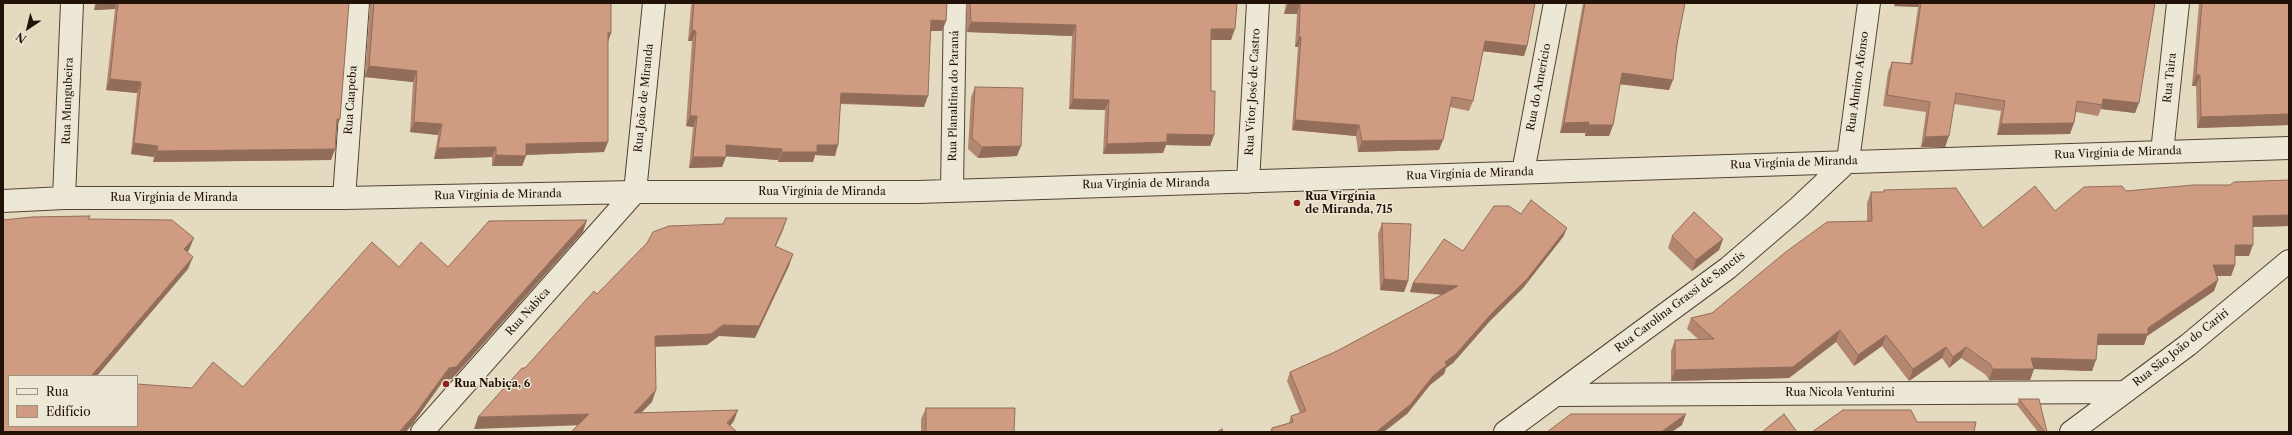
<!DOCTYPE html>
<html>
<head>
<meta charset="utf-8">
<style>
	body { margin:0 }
	#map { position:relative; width:2292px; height:435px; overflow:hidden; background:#e4dabf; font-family:"Libre Caslon Text",serif }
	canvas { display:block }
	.frame { position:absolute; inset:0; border:4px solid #221107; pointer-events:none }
	.legend { position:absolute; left:8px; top:375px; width:130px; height:52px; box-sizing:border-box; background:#ede7d5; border:1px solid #9c9183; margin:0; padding:5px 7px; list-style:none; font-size:12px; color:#221107 }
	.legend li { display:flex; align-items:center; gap:8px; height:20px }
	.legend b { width:20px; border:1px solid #9c9183 }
	.north { position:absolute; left:8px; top:8px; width:40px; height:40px; -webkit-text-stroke:3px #ede7d5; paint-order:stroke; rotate:215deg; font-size:11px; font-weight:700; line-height:16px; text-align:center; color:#221107 }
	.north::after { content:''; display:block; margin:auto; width:14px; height:18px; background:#221107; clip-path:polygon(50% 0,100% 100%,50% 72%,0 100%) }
</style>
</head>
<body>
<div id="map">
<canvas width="2292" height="435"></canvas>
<div class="frame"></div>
<ul class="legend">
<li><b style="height:5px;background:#ede7d5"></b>Rua</li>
<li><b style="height:11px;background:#cf9c81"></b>Edifício</li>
</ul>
<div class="north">N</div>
</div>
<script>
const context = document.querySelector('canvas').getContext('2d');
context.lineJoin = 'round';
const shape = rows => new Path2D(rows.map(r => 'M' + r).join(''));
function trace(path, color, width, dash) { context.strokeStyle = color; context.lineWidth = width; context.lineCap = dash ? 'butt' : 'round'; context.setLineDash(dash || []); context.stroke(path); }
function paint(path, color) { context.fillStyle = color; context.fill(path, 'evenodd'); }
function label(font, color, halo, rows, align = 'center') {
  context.font = font + ' "Libre Caslon Text",serif'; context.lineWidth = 3; context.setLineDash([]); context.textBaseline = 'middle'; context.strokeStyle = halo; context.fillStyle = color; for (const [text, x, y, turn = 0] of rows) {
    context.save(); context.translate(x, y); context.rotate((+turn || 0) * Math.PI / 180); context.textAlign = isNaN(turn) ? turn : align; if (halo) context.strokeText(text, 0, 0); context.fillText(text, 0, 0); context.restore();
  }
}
const minor = shape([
	[2162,152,2178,3],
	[1523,172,1555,3],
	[1248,182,1258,3],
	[952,189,955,3],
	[635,192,654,3],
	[64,198,72,3],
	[344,198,358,3],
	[3,201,64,198,344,198,635,192,918,192,2289,148],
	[1556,395,2124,392],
	[422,432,635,192],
	[1505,432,1728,268,1799,207,1848,161,1869,3],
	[2071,432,2188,345,2289,261]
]);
trace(minor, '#524335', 24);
trace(minor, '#ede7d5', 22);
paint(shape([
	[95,3,349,3,335,149,331,160,153,162,154,157,131,154,137,93,106,90,115,9,94,10],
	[370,3,611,3,611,33,608,42,604,152,526,155,522,166,492,166,492,157,434,159,438,135,410,132,413,82,365,77],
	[692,3,947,3,946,21,942,31,931,31,924,107,841,104,835,156,815,155,813,162,778,162,778,160,726,156,722,167,689,168,693,127,686,126,692,41,688,41,691,6],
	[966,3,1237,3,1231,40,1211,40,1211,91,1214,135,1210,146,1166,145,1163,153,1103,154,1105,110,1069,109,1072,36,967,32],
	[1286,3,1535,3,1527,46,1524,56,1483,51,1473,101,1469,111,1450,107,1439,150,1358,152,1356,136,1292,130,1298,47,1295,47,1297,14,1284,14],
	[1583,3,1685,3,1669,90,1620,84,1613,125,1609,136,1585,136,1585,133,1560,133],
	[1895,3,2155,3,2135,113,2101,109,2098,116,2076,112,2070,134,1997,135,2001,111,1954,104,1945,147,1921,147,1926,112,1883,106,1888,72,1892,62,1910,64,1918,7,1894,6],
	[2199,3,2289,3,2289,125,2197,128,2196,86,2192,86],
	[975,87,1017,156,978,158,968,149,971,97],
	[2289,180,2289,226,2253,227,2249,256,2235,256,2235,265,2231,276,2217,276,2218,280,2214,291,2147,336,2144,345,2097,345,2092,371,2034,369,2030,380,1989,380,1986,375,1961,358,1949,368,1942,358,1909,381,1882,346,1854,366,1836,342,1789,378,1671,381,1671,351,1675,340,1699,340,1687,329,1691,318,1712,313,1867,221,1867,203,1871,192,1883,192,1884,190,1983,228,2055,211,2126,191,2230,185],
	[1521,214,1567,228,1563,237,1523,288,1489,322,1453,363,1446,368,1444,374,1430,385,1407,414,1270,432,1272,428,1289,423,1291,416,1300,413,1287,381,1290,372,1337,351,1442,295,1410,292,1413,283],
	[1382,223,1408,281,1404,292,1380,290,1378,234],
	[1672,236,1723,239,1719,250,1692,271,1668,248],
	[2019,399,2047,432,2038,432,2017,405],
	[926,408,1014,432,921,432,921,419]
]), '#b2866f');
paint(shape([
	[97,3,117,3,115,9,94,10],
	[1896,3,1920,3,1918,7,1894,6],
	[1288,4,1300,4,1297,14,1284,14],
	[931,20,946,21,942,31,927,31],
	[971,22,1076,25,1072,36,967,32],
	[1211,29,1235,29,1231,40,1207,40],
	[692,30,696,31,692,41,688,41],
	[608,33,611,33,607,44],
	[1299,37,1301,37,1298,47,1295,47],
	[1485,41,1527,46,1524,56,1481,51],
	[369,66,417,71,413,82,365,77],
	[1622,73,1673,80,1669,90,1618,84],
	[2196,75,2200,75,2196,86,2192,86],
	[110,79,141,82,137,93,106,90],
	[841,93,928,96,924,107,837,103],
	[1073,99,1109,100,1105,110,1069,109],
	[2103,99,2139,103,2135,113,2101,109,2102,105],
	[2289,114,2289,125,2197,128,2201,117],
	[690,116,697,116,693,127,686,126],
	[337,119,340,119,336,129],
	[1295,120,1359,125,1356,136,1292,130],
	[414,122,442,124,438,135,410,132],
	[1589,122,1585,133,1560,133,1564,123],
	[2074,123,2070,134,1997,135,2001,124],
	[1588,125,1613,125,1609,136,1585,136],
	[1167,134,1214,135,1210,146,1166,145,1163,153,1103,154,1107,144],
	[1949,136,1945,147,1921,147,1925,137],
	[1443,140,1439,150,1358,152,1362,141],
	[608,142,604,152,522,155,526,144],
	[134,143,158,146,154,157,131,154],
	[726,145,782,149,778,160,722,156],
	[817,145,838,145,835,156,815,155,813,162,778,162,782,152],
	[1021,146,1017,156,978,158,982,147],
	[496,147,492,157,434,159,438,148],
	[335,149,331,160,153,162,157,151],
	[496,155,526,156,522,166,492,166],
	[693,157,726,157,722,167,689,168],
	[2289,215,2289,226,2249,227,2253,216],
	[787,218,783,230,771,257,775,246],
	[587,220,583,232,452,379,444,380,412,425,406,432,399,432,449,368],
	[1567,228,1563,237,1523,288,1489,322,1453,363,1446,368,1444,374,1430,385,1407,414,1384,432,1376,432,1433,376,1445,362,1492,313],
	[194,238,189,250,180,261,184,249],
	[1723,239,1719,250,1692,271,1696,260],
	[2235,245,2253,245,2249,256,2231,256],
	[793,254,789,266,755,338,719,336,707,345,651,347,655,336],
	[193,257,188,269,97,376,91,376],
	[2213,265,2235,265,2231,276,2209,276],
	[1384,279,1408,281,1404,292,1380,290],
	[2218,280,2214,291,2147,336,2144,345,2094,345,2098,334,2148,328],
	[1413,283,1458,286,1454,295,1410,292],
	[1840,330,1836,342,1789,378,1671,381,1675,370],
	[1886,335,1882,346,1854,366,1858,355],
	[1946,347,1942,358,1909,381,1913,369],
	[1966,347,1961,358,1949,368,1953,357],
	[2031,358,2096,360,2092,371,2034,369,2030,380,1989,380,1993,369],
	[656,390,652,402,630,424,634,413],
	[738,410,734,421,725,432,727,423],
	[589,414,585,425,474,429,478,417],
	[1686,414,1682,425,1672,432,1661,432]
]), '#916d5a');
const building = shape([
	[118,3,349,3,340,119,337,119,335,149,157,151,158,146,134,143,141,82,110,79,118,3],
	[374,3,611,3,611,33,608,33,608,142,526,144,526,156,496,155,496,147,438,148,442,124,414,122,417,71,369,66,374,3],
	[694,3,947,3,946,21,931,20,928,96,841,93,838,145,817,145,817,152,782,152,782,149,726,145,726,157,693,157,697,116,690,116,696,31,692,30,694,3],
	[970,3,1237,3,1235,29,1211,29,1211,91,1215,91,1214,135,1167,134,1167,142,1107,144,1109,100,1073,99,1076,25,971,22,970,3],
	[1288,3,1535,3,1527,46,1485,41,1473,101,1452,97,1443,140,1362,141,1359,125,1295,120,1301,37,1299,37,1300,4,1288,4,1288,3],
	[1585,3,1685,3,1677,44,1673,80,1622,73,1613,125,1588,125,1589,122,1564,123,1585,3],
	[1921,3,2155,3,2139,103,2103,99,2102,105,2077,101,2074,123,2001,124,2005,101,1956,93,1949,136,1925,137,1930,102,1887,95,1892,62,1912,64,1921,3],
	[2202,3,2289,3,2289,114,2201,117,2200,75,2196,75,2202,3],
	[975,87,1023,88,1021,146,982,147,972,138,975,87],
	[2289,180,2289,215,2253,216,2253,245,2235,245,2235,265,2213,265,2218,280,2148,328,2148,334,2098,334,2096,360,2031,358,2034,369,1993,369,1990,364,1966,347,1953,357,1946,347,1913,369,1886,335,1858,355,1840,330,1793,367,1675,370,1675,340,1714,339,1691,318,1712,313,1787,251,1827,222,1872,221,1871,192,1884,192,1884,190,1956,188,1983,228,2035,186,2055,211,2084,187,2122,186,2126,191,2193,185,2230,185,2234,182,2289,180],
	[1531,200,1567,228,1527,279,1492,313,1456,354,1445,362,1447,365,1433,376,1410,405,1376,432,1268,432,1272,431,1272,428,1293,422,1291,416,1306,411,1290,372,1337,351,1458,286,1413,283,1444,239,1463,251,1494,206,1509,206,1521,214,1531,200],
	[1694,212,1723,239,1696,260,1672,236,1694,212],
	[90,216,88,219,172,220,194,238,184,249,193,257,91,376,9,376,9,426,137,426,137,384,192,388,213,362,243,387,372,242,399,267,421,242,448,267,489,221,587,220,456,367,449,368,416,413,399,432,3,432,3,220,32,217,90,216],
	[726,218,787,218,775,246,793,254,759,326,723,325,711,334,655,336,656,390,634,413,738,410,727,423,736,431,735,432,571,432,589,414,478,417,522,368,525,368,594,291,597,294,647,243,653,232,669,226,723,224,726,218],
	[1382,223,1411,224,1408,281,1384,279,1382,223],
	[2019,399,2039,399,2047,432,2045,432,2019,399],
	[926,408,1015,408,1014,432,926,432,926,408],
	[1843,410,1911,410,1917,422,1976,422,1974,432,1812,432,1843,410],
	[1571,414,1686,414,1661,432,1547,432,1571,414],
	[1784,414,1797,432,1762,432,1784,414],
	[1222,429,1223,432,1217,432,1222,429]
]);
paint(building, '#cf9c81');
trace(building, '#916d5a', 1);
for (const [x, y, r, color] of [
	[1297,203,4,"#8f2418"],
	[446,384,4,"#8f2418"]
]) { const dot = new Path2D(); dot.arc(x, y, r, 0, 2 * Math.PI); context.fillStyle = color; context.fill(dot); trace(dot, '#ede7d5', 1.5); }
label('11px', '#221107', '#ede7d5', [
	["Rua Taira",2170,78,-84],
	["Rua Almino Afonso",1858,82,-82],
	["Rua do Amerício",1539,87,-79],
	["Rua Vítor José de Castro",1253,92,-87],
	["Rua Planaltina do Paraná",954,96,-89],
	["Rua João de Miranda",644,98,-84],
	["Rua Caapeba",351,100,-86],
	["Rua Mungubeira",68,101,-88],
	["Rua Virgínia de Miranda",2118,153,-2],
	["Rua Virgínia de Miranda",1794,163,-2],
	["Rua Virgínia de Miranda",1470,174,-2],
	["Rua Virgínia de Miranda",1146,184,-1],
	["Rua Virgínia de Miranda",822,192],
	["Rua Virgínia de Miranda",498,195,-1],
	["Rua Virgínia de Miranda",174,198],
	["Rua Carolina Grassi de Sanctis",1680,302,-37],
	["Rua Nabica",528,312,-48],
	["Rua São João do Cariri",2181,348,-38],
	["Rua Nicola Venturini",1840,393]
]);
label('bold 11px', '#221107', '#ede7d5', [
	["Rua Virgínia",1305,197],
	["de Miranda, 715",1305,210],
	["Rua Nabiça, 6",454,384]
], 'left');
</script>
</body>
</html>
